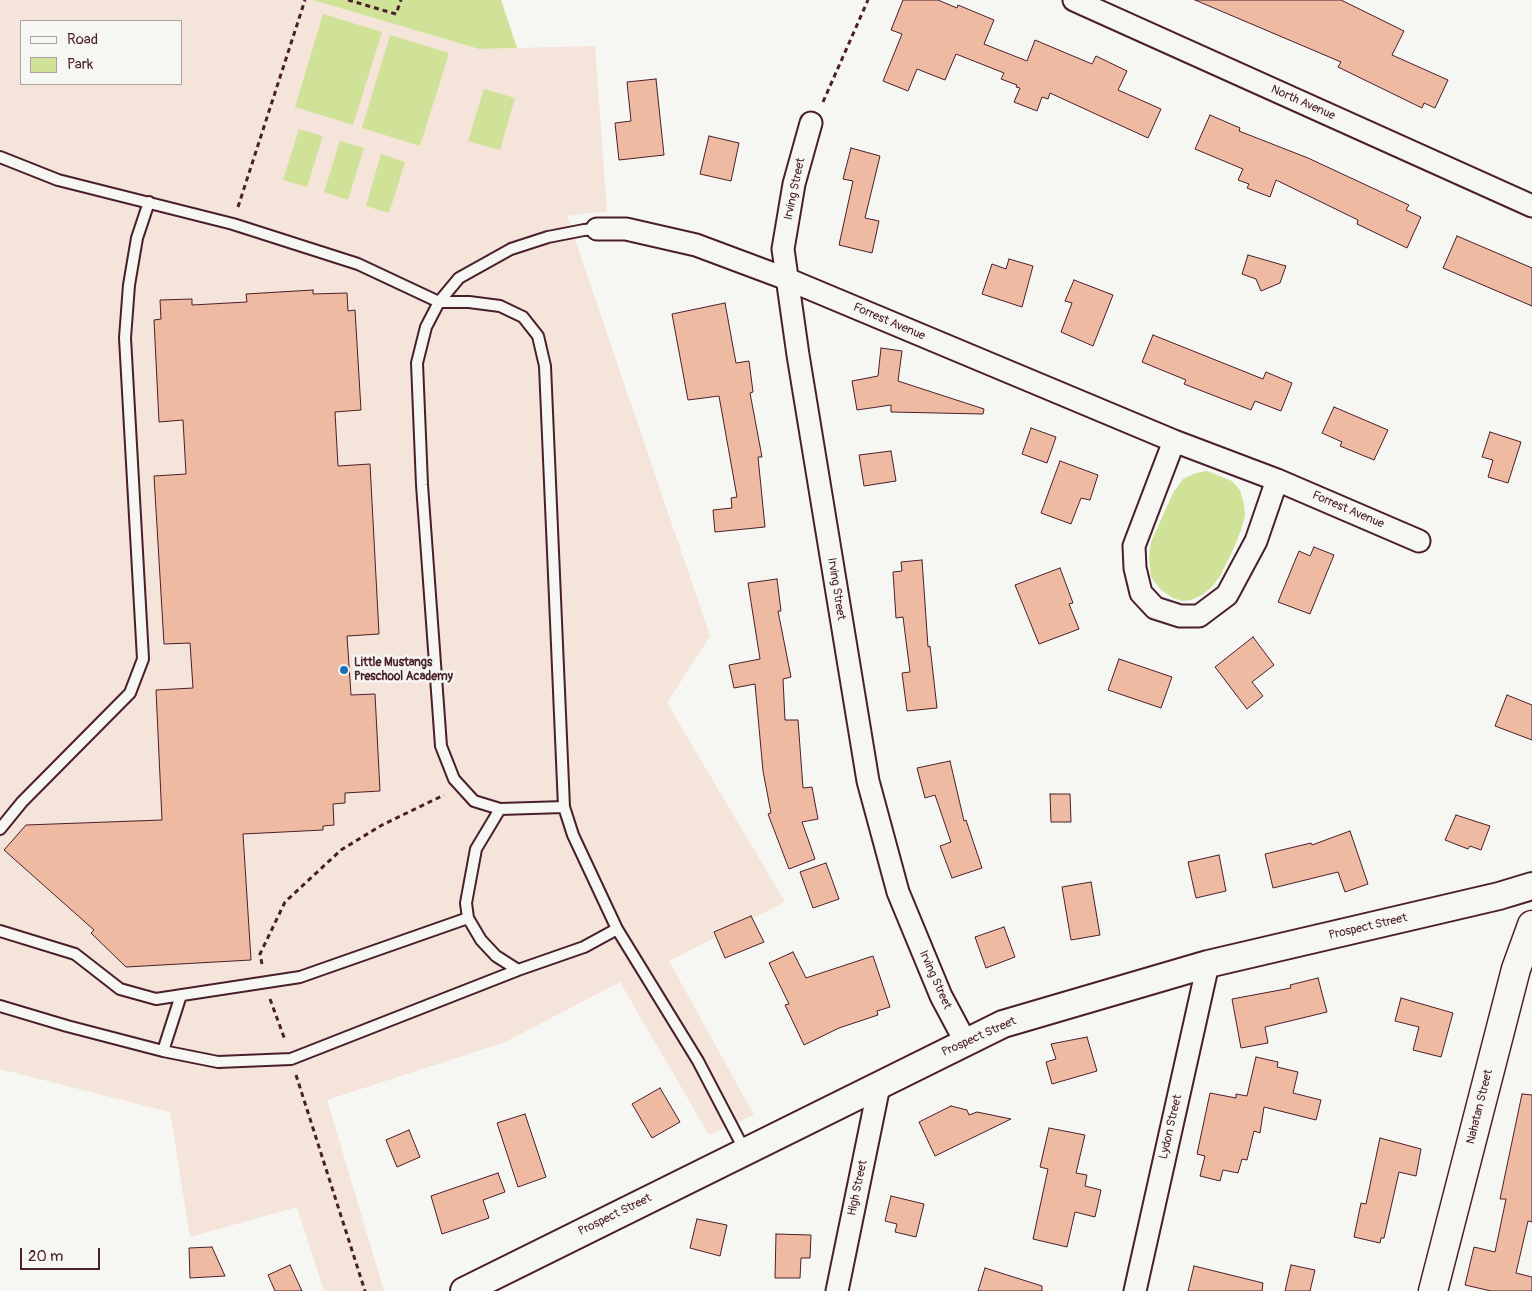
<!DOCTYPE html>
<html>
<head>
<meta charset="utf-8">
<style>
	body { margin:0 }
	#map { position:relative; width:1532px; height:1291px; overflow:hidden; background:#f6f6f2; font-family:Pangolin,sans-serif }
	canvas { display:block }
	.legend { position:absolute; left:20px; top:20px; width:162px; height:65px; box-sizing:border-box; background:#f6f6f2; border:1px solid #b1a0a2; margin:0; padding:6px 9px; list-style:none; font-size:15px; color:#4a1f2b }
	.legend li { display:flex; align-items:center; gap:10px; height:25px }
	.legend b { width:25px; border:1px solid #b1a0a2 }
	.scale { position:absolute; left:20px; top:1248px; width:80px; height:22px; box-sizing:border-box; border:2px solid #4a1f2b; border-top:0; padding-left:6px; font-size:15px; line-height:18px; white-space:nowrap; color:#4a1f2b; -webkit-text-stroke:4px #f6f6f2; paint-order:stroke }
</style>
</head>
<body>
<div id="map">
<canvas width="1532" height="1291"></canvas>
<ul class="legend">
<li><b style="height:6px;background:#f6f6f2"></b>Road</li>
<li><b style="height:14px;background:#d0e297"></b>Park</li>
</ul>
<div class="scale">20 m</div>
</div>
<script>
const context = document.querySelector('canvas').getContext('2d');
context.lineJoin = 'round';
function paint(path, color) { context.fillStyle = color; context.fill(path, 'evenodd'); }
const shape = rows => new Path2D(rows.map(r => 'M' + r).join(''));
function trace(path, color, width, dash) { context.strokeStyle = color; context.lineWidth = width; context.lineCap = dash ? 'butt' : 'round'; context.setLineDash(dash || []); context.stroke(path); }
function label(font, color, halo, rows, align = 'center') {
  context.font = font + ' Pangolin,sans-serif'; context.lineWidth = 5; context.setLineDash([]); context.textBaseline = 'middle'; context.strokeStyle = halo; context.fillStyle = color; for (const [text, x, y, turn = 0] of rows) {
    context.save(); context.translate(x, y); context.rotate((+turn || 0) * Math.PI / 180); context.textAlign = isNaN(turn) ? turn : align; if (halo) context.strokeText(text, 0, 0); context.fillText(text, 0, 0); context.restore();
  }
}
paint(shape([
	[0,0,313,0,479,49,595,46,607,212,587,213,567,216,710,636,667,703,785,902,669,961,754,1115,709,1135,620,982,505,1042,327,1100,384,1291,324,1291,297,1207,190,1237,170,1112,0,1069],
	[21,21,181,21,181,84,21,84]
]), '#f4e4da');
paint(shape([
	[313,0,501,0,517,48,479,49],
	[323,14,382,32,353,125,295,107],
	[390,35,449,53,420,146,362,128],
	[484,89,515,98,500,150,468,141],
	[299,129,323,136,307,187,283,180],
	[340,141,364,148,348,200,324,192],
	[381,154,405,162,389,213,366,206],
	[1207,471,1232,481,1240,490,1244,504,1245,516,1241,530,1233,550,1220,576,1212,587,1202,595,1191,600,1182,601,1173,598,1161,590,1151,577,1149,557,1151,542,1173,493,1183,479,1196,473]
]), '#d0e297');
const building = shape([
	[903,0,938,0,957,8,958,5,994,20,984,44,1027,61,1035,40,1092,64,1096,56,1127,71,1118,90,1161,109,1148,138,1050,93,1048,99,1042,97,1037,111,1014,102,1020,88,1016,87,1017,85,1001,79,1004,73,956,54,945,80,917,69,908,91,883,81,902,34,891,30,903,0],
	[1195,0,1341,0,1404,31,1392,55,1448,80,1435,108,1424,103,1422,108,1338,67,1341,62,1195,0],
	[656,79,664,155,619,160,615,123,631,121,627,82,656,79],
	[1210,115,1240,128,1239,131,1308,158,1409,205,1406,210,1421,217,1407,248,1357,224,1358,220,1276,180,1270,197,1247,188,1249,184,1238,180,1243,169,1195,149,1210,115],
	[709,136,739,143,731,181,700,174,709,136],
	[851,148,880,156,865,218,879,221,872,253,839,245,853,181,843,179,851,148],
	[1457,236,1532,268,1532,306,1443,268,1457,236],
	[1248,255,1286,266,1280,283,1261,291,1256,279,1242,274,1248,255],
	[1009,259,1033,266,1022,307,982,294,992,264,1006,269,1009,259],
	[1074,280,1113,295,1093,346,1061,332,1072,303,1065,301,1074,280],
	[313,290,313,294,347,293,348,311,355,310,361,410,335,412,338,466,370,464,379,634,347,636,351,695,375,694,380,791,345,793,345,803,333,804,334,825,323,826,323,830,243,834,251,960,126,967,91,933,94,930,4,850,26,825,162,820,156,690,193,688,190,643,164,644,154,476,186,474,183,420,159,422,154,320,161,319,160,300,192,299,192,305,247,302,246,294,313,290],
	[725,303,736,363,749,361,753,392,750,393,762,457,758,457,765,527,715,532,713,510,732,508,731,498,737,497,719,396,688,400,672,314,725,303],
	[1153,335,1263,379,1266,372,1292,383,1281,411,1255,401,1251,410,1184,384,1186,380,1142,362,1153,335],
	[881,348,902,351,898,381,984,409,983,414,891,412,891,405,857,410,852,381,878,376,881,348],
	[1334,407,1388,430,1374,460,1340,446,1342,442,1322,433,1334,407],
	[1031,428,1056,437,1047,463,1022,454,1031,428],
	[1490,432,1521,442,1508,483,1488,477,1493,460,1482,457,1490,432],
	[891,451,896,481,864,486,859,455,891,451],
	[1060,461,1098,475,1090,500,1081,498,1071,524,1041,513,1060,461],
	[1314,547,1334,555,1310,614,1278,602,1299,551,1310,556,1314,547],
	[922,560,928,647,930,646,937,708,907,711,902,673,910,672,903,617,896,618,893,572,902,571,901,562,922,560],
	[1060,568,1073,603,1069,604,1079,629,1039,644,1015,585,1060,568],
	[777,579,781,611,778,611,791,677,783,679,785,720,798,720,803,788,812,787,818,819,802,822,815,859,789,869,768,814,771,813,763,771,755,684,734,688,729,665,760,659,748,583,777,579],
	[1253,637,1274,665,1252,682,1263,696,1247,709,1215,667,1253,637],
	[1119,659,1172,677,1161,708,1108,690,1119,659],
	[1507,695,1532,705,1532,740,1495,726,1507,695],
	[950,761,964,821,966,820,982,868,952,878,940,846,951,842,935,795,925,798,917,768,950,761],
	[1050,794,1070,794,1071,822,1051,822,1050,794],
	[1456,815,1490,826,1481,850,1470,846,1468,849,1445,840,1456,815],
	[1350,831,1368,884,1345,892,1338,872,1273,888,1265,854,1311,843,1312,845,1350,831],
	[1219,855,1226,891,1196,898,1188,862,1219,855],
	[826,863,839,899,813,908,800,872,826,863],
	[1091,882,1100,935,1071,940,1062,887,1091,882],
	[751,916,764,942,725,958,714,932,751,916],
	[1004,927,1015,957,986,968,975,937,1004,927],
	[793,952,806,978,873,956,890,1007,877,1011,878,1015,839,1028,804,1045,785,1005,789,1004,769,963,793,952],
	[1318,978,1327,1012,1265,1027,1268,1043,1241,1048,1232,999,1291,988,1290,985,1318,978],
	[1401,998,1453,1013,1441,1057,1413,1050,1419,1027,1395,1021,1401,998],
	[1087,1037,1097,1071,1052,1084,1046,1062,1056,1059,1051,1044,1087,1037],
	[1256,1057,1278,1062,1277,1067,1298,1072,1293,1093,1321,1100,1316,1120,1264,1107,1260,1133,1254,1131,1247,1160,1242,1159,1238,1173,1223,1170,1220,1181,1200,1176,1205,1156,1197,1154,1210,1093,1236,1098,1236,1094,1247,1096,1256,1057],
	[660,1088,680,1122,652,1138,632,1104,660,1088],
	[1522,1094,1532,1095,1532,1222,1528,1221,1516,1273,1532,1277,1532,1291,1491,1291,1465,1285,1474,1247,1495,1252,1506,1199,1500,1199,1522,1094],
	[951,1106,967,1110,969,1115,977,1112,1011,1119,935,1156,919,1122,951,1106],
	[525,1114,546,1177,518,1187,497,1123,525,1114],
	[1049,1128,1085,1135,1076,1173,1087,1175,1085,1186,1101,1190,1095,1217,1075,1212,1067,1247,1033,1239,1048,1169,1040,1167,1049,1128],
	[409,1130,420,1157,397,1167,386,1140,409,1130],
	[1380,1138,1421,1149,1416,1176,1399,1172,1384,1238,1381,1238,1380,1243,1354,1237,1361,1203,1366,1204,1380,1138],
	[498,1173,505,1192,483,1200,489,1218,442,1234,431,1196,498,1173],
	[891,1196,924,1204,916,1237,895,1232,897,1224,885,1221,891,1196],
	[697,1219,727,1225,720,1256,690,1248,697,1219],
	[776,1234,811,1235,810,1258,801,1258,800,1278,775,1278,776,1234],
	[212,1247,225,1276,190,1278,189,1248,212,1247],
	[290,1265,302,1291,275,1291,268,1275,290,1265],
	[1291,1265,1315,1270,1310,1291,1285,1291,1291,1265],
	[1194,1266,1263,1283,1262,1291,1188,1291,1194,1266],
	[985,1268,1042,1286,1042,1291,978,1291,985,1268]
]);
paint(building, '#efbaa2');
trace(building, '#4a1f2b', 1);
const service = shape([
	[0,157,58,180,233,224,358,264,439,302,426,327,417,363,422,485,441,746,454,779,474,801,500,809,564,807,573,835,617,929],
	[439,302,469,302,500,306,523,317,538,336,545,366,564,807],
	[439,302,459,278,511,249,548,237,584,230,597,229],
	[500,809,476,849,466,903,468,918,481,940,496,956,518,970],
	[0,829,22,802,130,693,143,659,125,338,129,285,137,238,149,202],
	[0,931,75,954,120,989,156,999,300,977,468,918],
	[0,1006,67,1026,163,1051,218,1062,291,1059,518,970,584,947,617,929,698,1061,745,1151],
	[163,1051,181,995]
]);
const minor = shape([
	[1074,0,1532,206],
	[811,123,794,184,783,249,798,355,868,781,898,892,941,996,965,1041],
	[597,229,626,229,696,245,787,279,1174,441,1277,480,1419,541],
	[1174,441,1134,546,1135,568,1141,593,1155,608,1180,616,1199,616,1227,595,1256,541,1277,480],
	[837,1291,879,1086],
	[1135,1291,1208,964]
]);
const tertiary = shape([
	[464,1291,1003,1024,1208,964,1499,896,1532,886]
]);
const secondary = shape([
	[1433,1291,1516,969,1532,925]
]);
trace(service, '#4a1f2b', 14);
trace(minor, '#4a1f2b', 25);
trace(tertiary, '#4a1f2b', 30);
trace(secondary, '#4a1f2b', 31);
trace(shape([
	[348,0,396,14,401,0],
	[823,102,868,0],
	[238,207,305,0],
	[262,964,260,954,285,902,341,850,382,825,444,795],
	[270,999,285,1040],
	[296,1075,365,1291]
]), '#4a1f2b', 3, [5, 4]);
trace(service, '#f6f6f2', 10);
trace(minor, '#f6f6f2', 21);
trace(tertiary, '#f6f6f2', 26);
trace(secondary, '#f6f6f2', 28);
for (const [x, y, r, color] of [
	[344,670,5,"#1f6fb2"]
]) { const dot = new Path2D(); dot.arc(x, y, r, 0, 2 * Math.PI); context.fillStyle = color; context.fill(dot); trace(dot, '#f6f6f2', 2); }
label('12px', '#4a1f2b', '#f6f6f2', [
	["North Avenue",1303,103,24],
	["Irving Street",795,189,-78],
	["Forrest Avenue",889,322,23],
	["Forrest Avenue",1348,510,23],
	["Irving Street",836,589,81],
	["Prospect Street",1368,927,-13],
	["Irving Street",935,980,66],
	["Prospect Street",979,1037,-24],
	["Nahatan Street",1480,1107,-76],
	["Lydon Street",1171,1127,-77],
	["High Street",858,1188,-78],
	["Prospect Street",615,1215,-26]
]);
label('bold 12px', '#4a1f2b', '#f6f6f2', [
	["Little Mustangs",354,663],
	["Preschool Academy",354,677]
], 'left');
</script>
</body>
</html>
